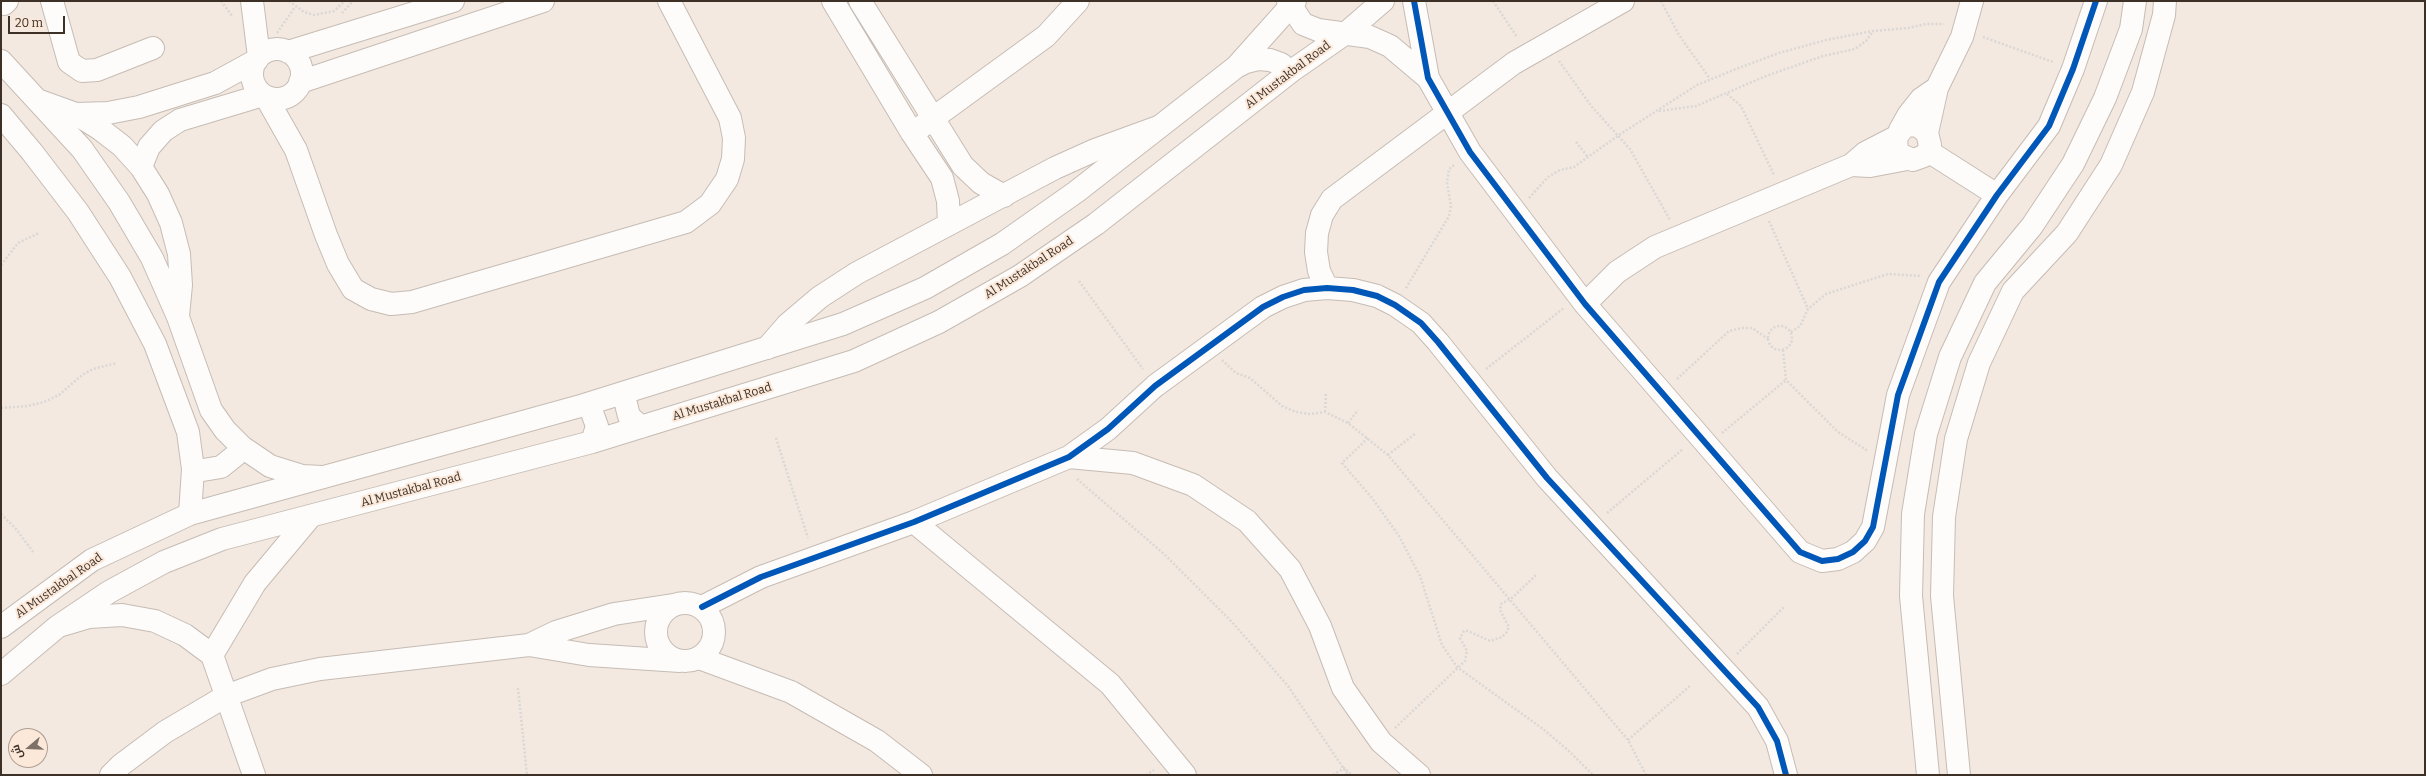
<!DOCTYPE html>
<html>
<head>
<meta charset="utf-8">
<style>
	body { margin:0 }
	#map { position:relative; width:2426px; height:776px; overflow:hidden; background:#f3e9e1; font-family:Bitter,Cairo,serif }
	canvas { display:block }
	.frame { position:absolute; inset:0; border:2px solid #3d3027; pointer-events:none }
	.north { position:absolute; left:8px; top:728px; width:40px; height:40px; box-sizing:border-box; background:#fbe8d9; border:1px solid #af9e92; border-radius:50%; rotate:251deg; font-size:11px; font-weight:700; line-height:16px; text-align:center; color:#3d3027 }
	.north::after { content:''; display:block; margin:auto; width:14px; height:18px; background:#7d7168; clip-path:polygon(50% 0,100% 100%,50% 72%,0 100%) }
	.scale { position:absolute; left:8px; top:16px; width:57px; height:18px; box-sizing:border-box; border:2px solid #3d3027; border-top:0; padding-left:5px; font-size:12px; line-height:14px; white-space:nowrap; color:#3d3027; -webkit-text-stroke:3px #fbe8d9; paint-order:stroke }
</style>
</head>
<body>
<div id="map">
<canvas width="2426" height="776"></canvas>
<div class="frame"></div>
<div class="north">ش</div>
<div class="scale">20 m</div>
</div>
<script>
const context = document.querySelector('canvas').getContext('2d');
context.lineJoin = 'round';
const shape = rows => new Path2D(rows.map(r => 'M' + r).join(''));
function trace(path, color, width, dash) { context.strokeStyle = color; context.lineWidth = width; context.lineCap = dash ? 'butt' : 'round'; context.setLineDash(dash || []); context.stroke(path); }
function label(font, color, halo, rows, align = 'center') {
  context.font = font + ' Bitter,serif'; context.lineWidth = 4; context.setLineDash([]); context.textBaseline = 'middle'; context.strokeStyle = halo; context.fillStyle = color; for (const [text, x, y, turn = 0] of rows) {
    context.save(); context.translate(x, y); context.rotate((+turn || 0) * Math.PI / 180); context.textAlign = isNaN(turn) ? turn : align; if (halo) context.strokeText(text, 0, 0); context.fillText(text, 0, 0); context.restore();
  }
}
const minor = shape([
	[52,1,69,62,82,71,97,70,153,48],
	[252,1,259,57],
	[833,1,912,133,942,178,948,201,949,224],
	[860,1,963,166,981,183,1004,196],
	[1288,1,1303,24,1318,30,1370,37,1390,46,1428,78],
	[1414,1,1428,78,1470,152,1585,304,1800,552,1822,561,1838,559,1853,552,1865,541,1873,527,1898,395,1939,282,1997,195,2049,126,2073,69,2096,1],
	[1,2,4,4,7,1],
	'252 74a25 25 0 1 1 50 0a25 25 0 1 1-50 0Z',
	[288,52,453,1],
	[1,61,82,149,119,202,152,258,178,317,211,410,225,430,242,447,270,466,302,476,322,477],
	[300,82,543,1],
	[266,97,296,150,326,235,338,264,353,289,371,299,391,304,412,302,686,222,710,204,727,179,733,159,734,138,730,118,669,1],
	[40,101,76,114,100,129,122,146,141,167,158,194,171,223,179,254,181,285,178,316],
	[76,114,108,113,139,107,215,83,257,60],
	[1,115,32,152,78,212,120,277,155,344,188,432,193,469,190,514],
	[921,127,1046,36,1078,1],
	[1900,130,1909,114,1921,99,1937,88],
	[1927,133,1917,125,1905,126,1896,137,1897,150,1901,155,1913,160,1924,156,1928,151,1930,145,1927,133,1937,88,1962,37,1972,1],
	[1928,151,1997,195],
	[1851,165,1870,166,1907,159],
	[141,167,149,147,163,131,180,120,263,95],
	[1327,288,1319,271,1316,252,1317,233,1322,215,1332,199,1514,63,1623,1],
	[1585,304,1617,272,1655,247,1851,165,1865,153,1896,137],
	[767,348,787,325,820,297,857,273,1055,168,1095,150,1158,127],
	[1069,457,1133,463,1193,485,1247,521,1290,569,1320,626,1343,688,1381,742,1419,775],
	[193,469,203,470,221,467,236,455,242,447],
	[914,522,1110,684,1185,775],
	'656 632a29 29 0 1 1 58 0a29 29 0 1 1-58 0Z',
	[702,607,761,577,914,522,1069,457,1108,429,1155,386,1263,307,1283,297,1304,290,1327,288,1353,290,1377,296,1395,305,1421,323,1438,342,1547,478,1758,707,1777,741,1786,775],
	[62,625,89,617,122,615,155,621,185,635,212,655,254,775],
	[529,645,556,632,614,614,673,605],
	[212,655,255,583,311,516],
	[699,658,791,692,877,741,921,775],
	[111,775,121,765,165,732,226,696,272,679,320,669,529,645,589,655,680,661],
	[1928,775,1911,596,1913,514,1926,434,1950,357,1985,283,2032,226,2073,164,2105,98,2131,29,2135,1],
	[1959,775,1942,596,1944,517,1956,439,1979,363,2013,291,2067,233,2111,165,2143,92,2164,15,2165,1]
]);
const major = shape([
	[1236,67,1246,62,1258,59,1270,60,1281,64,1290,72],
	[627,392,625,400,629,416,641,427],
	[584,405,591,410,597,426,592,442],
	[1,627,92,560,190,514,584,405,843,324,925,288,1002,244,1076,192,1236,67,1295,1],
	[1,674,57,627,109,592,164,562,222,539,592,442,854,361,939,322,1020,276,1096,224,1290,72,1346,33,1383,1]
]);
trace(minor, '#c6bcb4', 24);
trace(major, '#c6bcb4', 24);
trace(shape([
	[221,1,233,17],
	[289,1,304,12,314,15,334,11,345,1],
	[1493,1,1517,37],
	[1661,1,1679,35,1710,79],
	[342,13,353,1],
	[277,33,295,7],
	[1983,37,2053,62],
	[1559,61,1592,107,1630,149,1670,220],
	[1727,94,1741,106,1774,175],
	[1659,111,1696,106,1766,76,1823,56,1855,49,1866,41,1873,31],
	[1576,142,1588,157],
	[1529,198,1548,177,1560,170,1574,167,1619,135,1697,85,1736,69,1779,53,1826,40,1873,31,1908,28,1926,24,1944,24],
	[1769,221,1808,309],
	[1,265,18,243,39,233],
	[1079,281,1143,369],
	[1406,288,1449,216,1451,206,1447,183,1449,169,1454,165],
	'1768 338a12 12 0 1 1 24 0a12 12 0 1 1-24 0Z',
	[1791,332,1800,326,1808,309,1826,294,1888,274,1920,276],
	[1783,350,1786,380,1838,432,1868,451],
	[1222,360,1236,373,1250,378,1282,406,1296,412,1310,414,1325,412,1348,423,1388,455,1628,740,1646,775],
	[1486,369,1564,308],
	[1677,379,1729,331,1742,328,1752,328,1768,339],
	[1,408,28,406,44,402,59,395,82,375,93,369,117,363],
	[1325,412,1326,393],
	[1348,423,1358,410],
	[1722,433,1786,380],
	[776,438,808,538],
	[1368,438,1342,463,1372,498,1399,536,1420,576,1442,645,1457,667,1543,729,1570,752,1593,775],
	[1388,455,1416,433],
	[1077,479,1164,554,1232,622,1288,686,1348,775],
	[1607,513,1683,449],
	[1,514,16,529,34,553],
	[1737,654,1784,607],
	[518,688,527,775],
	[1395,728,1465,661,1467,651,1460,638,1464,631,1468,631,1490,641,1502,637,1506,633,1509,627,1500,610,1501,604,1512,598,1537,574],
	[1628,740,1691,685],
	[1146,775,1154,770],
	[1333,775,1344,768,1352,775]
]), '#dad7d5', 2.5, [2, 2]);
trace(minor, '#fdfcfa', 22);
trace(major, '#fdfcfa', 22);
trace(shape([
	[1414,1,1428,78,1470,152,1585,304,1800,552,1822,561,1838,559,1853,552,1865,541,1873,527,1898,395,1939,282,1997,195,2049,126,2073,69,2096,1],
	[702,607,761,577,914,522,1069,457,1108,429,1155,386,1263,307,1283,297,1304,290,1327,288,1353,290,1377,296,1395,305,1421,323,1438,342,1547,478,1758,707,1777,741,1786,775]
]), '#0057b8', 6);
label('12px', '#3d3027', '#fbe8d9', [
	["Al Mustakbal Road",1288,75,-37],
	["Al Mustakbal Road",1029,268,-33],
	["Al Mustakbal Road",722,402,-17],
	["Al Mustakbal Road",411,490,-15],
	["Al Mustakbal Road",59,586,-35]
]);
</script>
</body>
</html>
